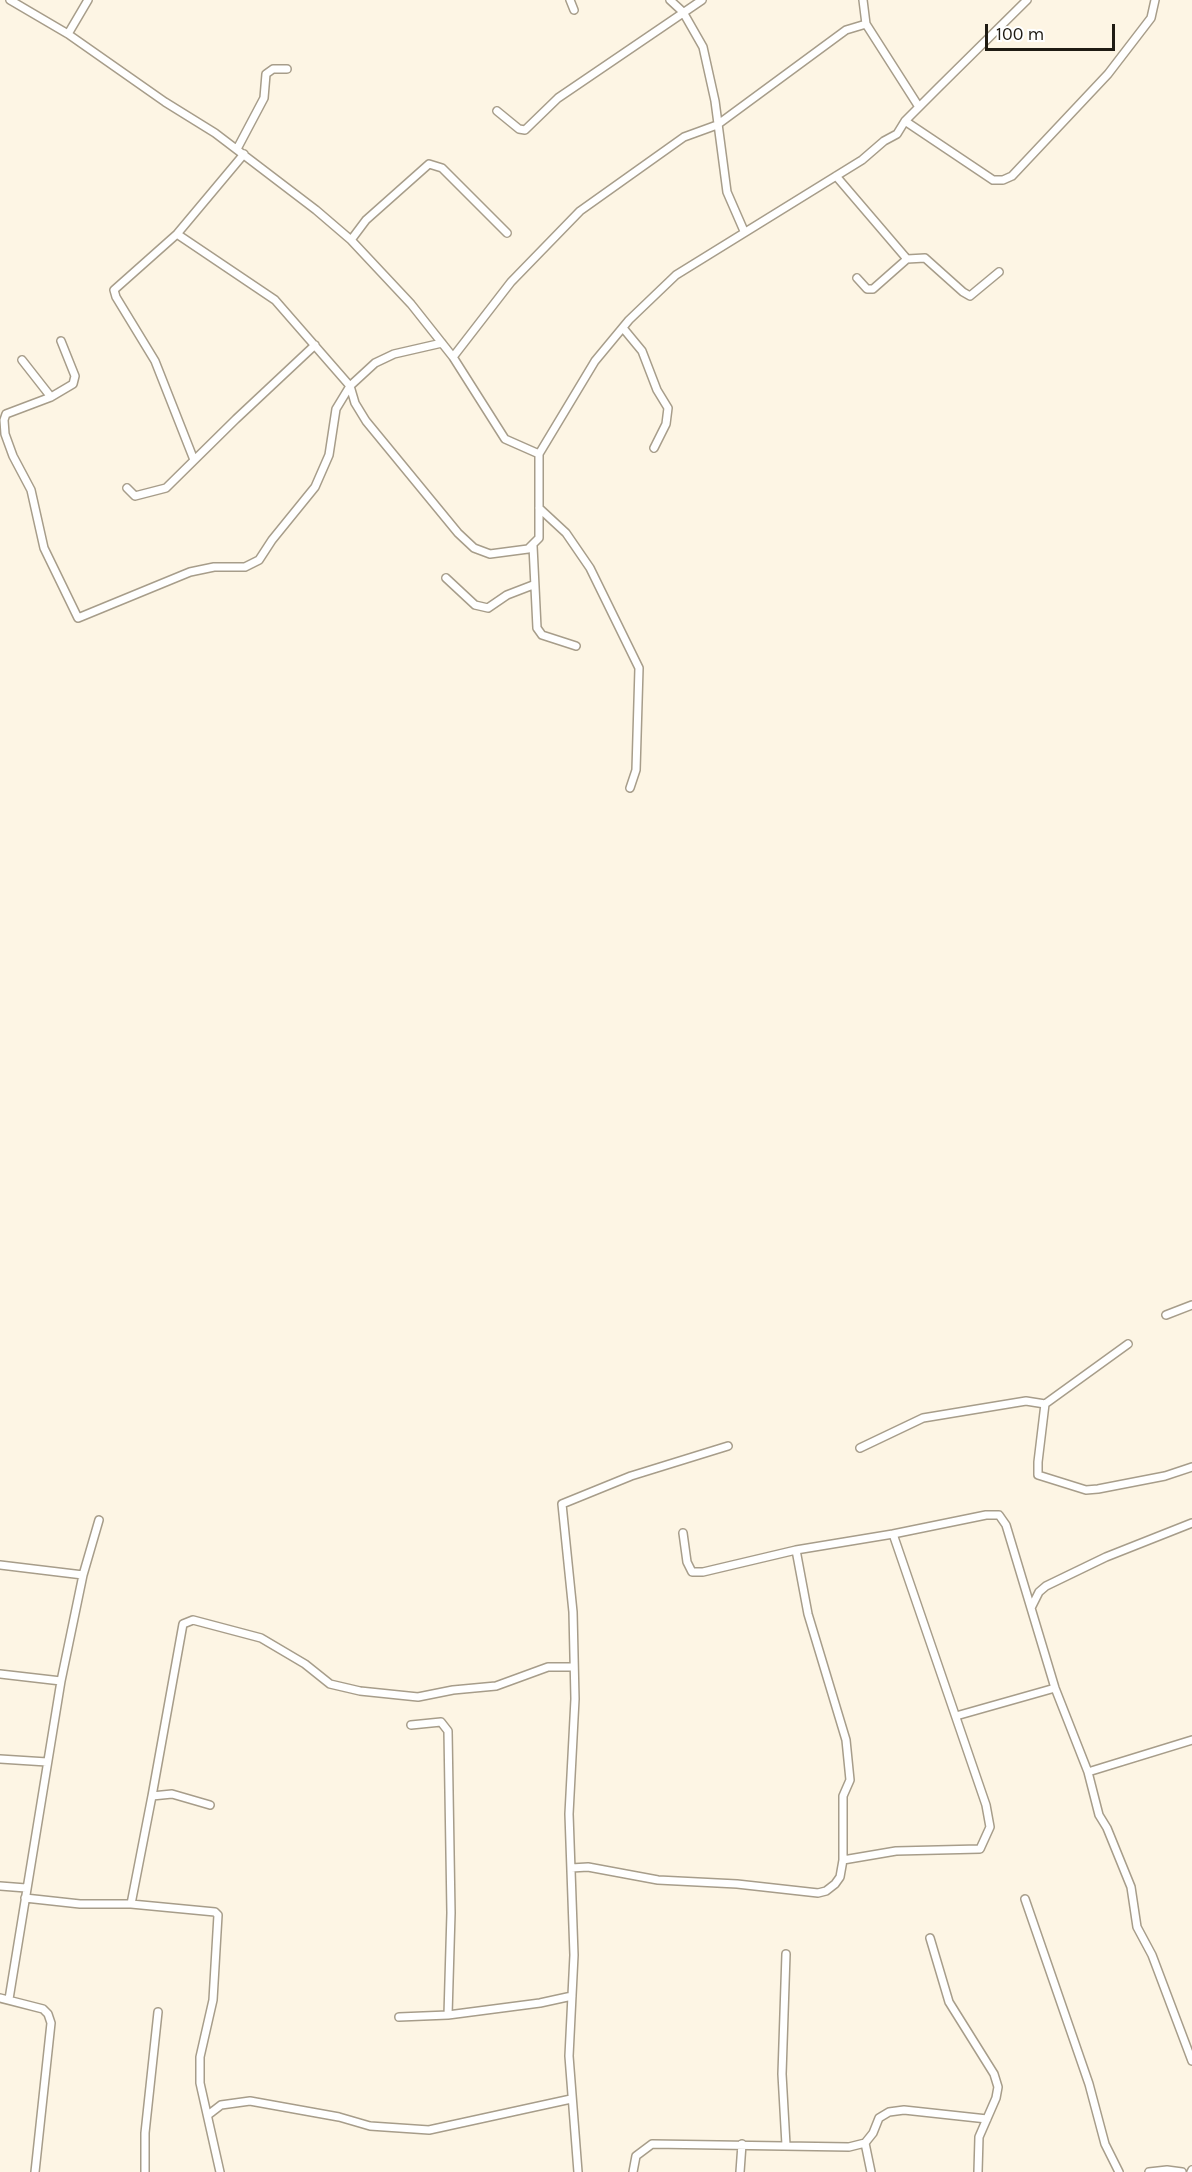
<!DOCTYPE html>
<html>
<head>
<meta charset="utf-8">
<style>
	body { margin:0 }
	#map { position:relative; width:1192px; height:2172px; overflow:hidden; background:#fdf5e4; font-family:Karla,sans-serif }
	canvas { display:block }
	.scale { position:absolute; left:985px; top:24px; width:130px; height:27px; box-sizing:border-box; border:3px solid #1f1b13; border-top:0; padding-left:8px; font-size:18px; line-height:21px; white-space:nowrap; color:#1f1b13; -webkit-text-stroke:4px #fff; paint-order:stroke }
</style>
</head>
<body>
<div id="map">
<canvas width="1192" height="2172"></canvas>
<div class="scale">100 m</div>
</div>
<script>
const context = document.querySelector('canvas').getContext('2d');
context.lineJoin = 'round';
const shape = rows => new Path2D(rows.map(r => 'M' + r).join(''));
function trace(path, color, width, dash) { context.strokeStyle = color; context.lineWidth = width; context.lineCap = dash ? 'butt' : 'round'; context.setLineDash(dash || []); context.stroke(path); }
const minor = shape([
	[10,0,68,34,165,102,215,133,316,210,351,240,411,304,453,357,505,439,539,454],
	[570,0,574,10],
	[670,0,683,12,703,47,715,101,727,192,744,231],
	[866,24,919,107],
	[68,34,88,0],
	[497,111,519,129,525,130,558,98,702,0],
	[905,121,993,180,1003,180,1012,176,1108,74,1151,18,1155,0],
	[237,149,264,98,266,74,273,69,287,69],
	[836,176,907,259,925,258,963,292,970,296,999,272],
	[177,234,275,300,350,386,355,403,366,421,458,533,474,548,490,554,528,549,539,538,539,454,595,361,629,320,676,275,862,160,884,141,897,134,905,121,938,88,1027,0],
	[351,240,366,220,429,164,442,168,507,233],
	[857,278,867,289,873,289,907,259],
	[623,328,642,351,657,390,668,408,666,424,654,448],
	[61,341,75,376,73,384,51,397,6,414,4,420,5,434,13,456,31,490,44,548,78,618,190,572,214,567,245,567,259,560,272,540,315,487,329,455,336,409,350,386,375,363,394,354,442,343],
	[453,357,511,282,580,211,684,137,717,125,846,30,866,24,863,0],
	[22,360,51,397],
	[194,460,155,361,116,297,114,290,177,234,244,154],
	[127,488,135,496,166,488,236,419,315,345],
	[539,508,566,533,590,568,639,668,636,770,630,788],
	[533,546,537,628,542,635,576,646],
	[446,578,475,605,488,608,507,595,533,585],
	[1166,1315,1192,1305],
	[1128,1344,1045,1404,1038,1462,1038,1475,1086,1490,1098,1489,1165,1476,1192,1467],
	[860,1448,923,1418,1026,1401,1045,1404],
	[683,1533,687,1562,692,1572,703,1572,796,1550],
	[893,1534,986,1805,990,1827,980,1849,896,1851,843,1860,843,1796,850,1780,846,1740,808,1614,796,1550,893,1534],
	[893,1534,986,1515,999,1515,1006,1525,1055,1688,1088,1772,1099,1815,1107,1828,1131,1887,1137,1927,1152,1955,1192,2061],
	[0,1565,83,1575],
	[1031,1608,1039,1592,1046,1586,1106,1557,1192,1523],
	[0,1674,61,1681],
	[956,1716,1055,1688],
	[411,1725,441,1722,448,1731,451,1913,448,2015],
	[0,1759,47,1762],
	[1088,1772,1192,1740],
	[152,1796,183,1624,193,1620,261,1638,305,1664,330,1684,360,1691,418,1697,453,1690,496,1686,548,1667,573,1667],
	[571,1868,588,1867,658,1880,737,1884,818,1893,826,1891,835,1884,840,1877,843,1860],
	[0,1886,26,1888],
	[25,1898,80,1904,131,1904,215,1912,218,1915,213,2000,200,2057,200,2083,220,2172],
	[1025,1899,1089,2084,1105,2144,1119,2172],
	[131,1904,152,1796,172,1794,210,1805],
	[930,1938,949,2002,994,2074,998,2087,996,2098,979,2137,978,2172],
	[786,1954,782,2074,786,2145],
	[0,1998,43,2009,48,2014,51,2023,35,2172],
	[9,1999,61,1681,83,1575,99,1520],
	[399,2017,448,2015,540,2003,572,1996],
	[208,2115,221,2105,250,2101,339,2117,370,2126,429,2130,571,2099],
	[865,2143,871,2172],
	[145,2172,145,2133,158,2012],
	[578,2172,569,2056,574,1955,569,1814,575,1699,573,1612,562,1504,631,1476,728,1446],
	[633,2172,636,2156,652,2144,849,2147,865,2143,873,2133,879,2118,889,2112,904,2110,987,2119],
	[740,2172,742,2144],
	[1149,2172,1167,2170,1182,2172],
	[1191,2172,1192,2170]
]);
trace(minor, '#a79d8a', 10);
trace(minor, '#fff', 7);
</script>
</body>
</html>
